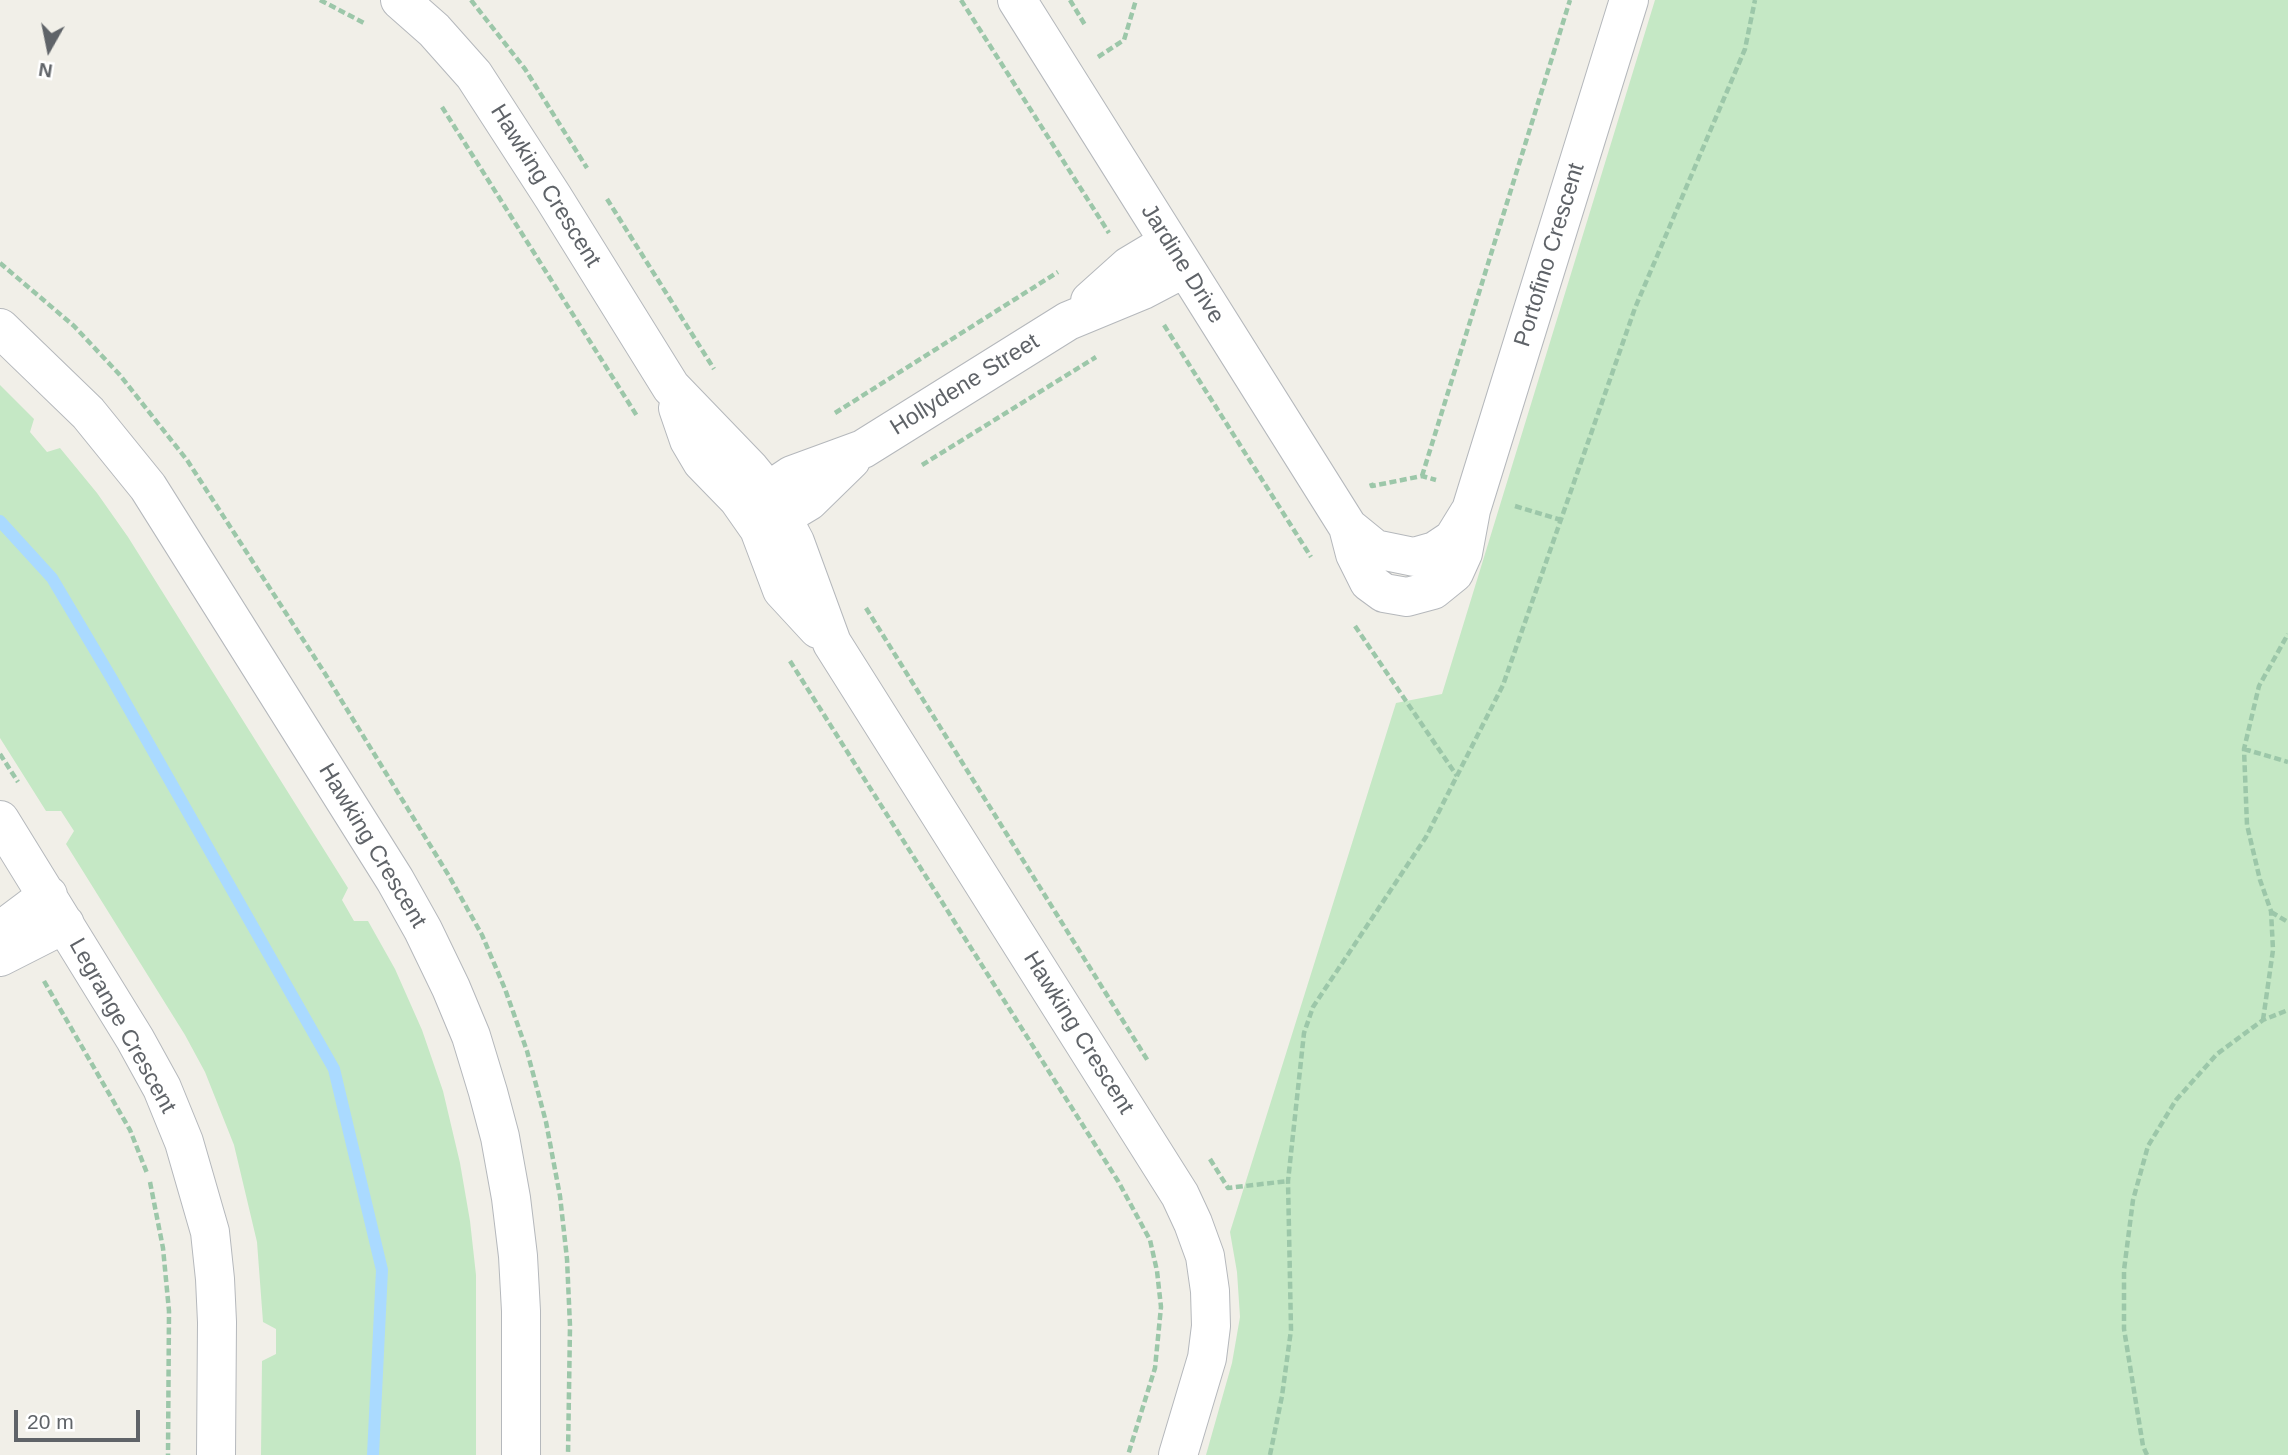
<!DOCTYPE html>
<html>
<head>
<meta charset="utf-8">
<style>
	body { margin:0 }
	#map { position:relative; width:2288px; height:1455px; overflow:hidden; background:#f1efe8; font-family:Arial,sans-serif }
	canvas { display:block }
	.north { position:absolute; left:14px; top:14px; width:70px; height:70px; -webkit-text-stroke:5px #fff; paint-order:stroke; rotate:189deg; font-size:19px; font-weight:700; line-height:28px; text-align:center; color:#5f6368 }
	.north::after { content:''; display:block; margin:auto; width:24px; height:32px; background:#5f6368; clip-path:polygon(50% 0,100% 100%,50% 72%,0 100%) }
	.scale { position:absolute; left:14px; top:1410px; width:126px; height:32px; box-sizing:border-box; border:4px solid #5f6368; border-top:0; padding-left:9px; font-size:21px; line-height:24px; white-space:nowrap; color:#5f6368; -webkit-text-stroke:5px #fff; paint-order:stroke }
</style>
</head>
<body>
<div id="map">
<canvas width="2288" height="1455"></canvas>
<div class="north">N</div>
<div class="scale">20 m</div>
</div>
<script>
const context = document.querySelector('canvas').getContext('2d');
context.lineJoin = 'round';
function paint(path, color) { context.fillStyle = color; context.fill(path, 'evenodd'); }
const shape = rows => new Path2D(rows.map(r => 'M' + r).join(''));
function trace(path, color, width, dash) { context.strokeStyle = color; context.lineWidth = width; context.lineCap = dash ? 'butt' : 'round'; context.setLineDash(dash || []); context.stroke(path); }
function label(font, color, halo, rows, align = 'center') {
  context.font = font + ' Arial,sans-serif'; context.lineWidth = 5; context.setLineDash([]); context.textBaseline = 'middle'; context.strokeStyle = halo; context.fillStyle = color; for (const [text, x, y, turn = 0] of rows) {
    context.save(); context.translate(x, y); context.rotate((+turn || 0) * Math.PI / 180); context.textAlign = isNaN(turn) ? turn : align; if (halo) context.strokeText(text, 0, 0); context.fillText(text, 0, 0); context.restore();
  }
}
paint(shape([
	[1655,0,2288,0,2288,1455,1206,1455,1232,1363,1240,1317,1237,1272,1230,1232,1396,703,1442,694],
	[0,385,34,419,30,432,47,452,60,448,97,493,128,537,348,888,342,900,354,921,368,921,395,969,422,1030,443,1091,460,1163,470,1221,476,1275,476,1455,261,1455,262,1361,276,1354,276,1329,263,1322,257,1242,234,1145,205,1072,185,1035,66,844,74,831,61,811,46,811,0,738]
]), '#c5e8c5');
trace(shape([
	[0,521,52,578,112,679,334,1069,382,1270,373,1455]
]), '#aadaff', 12);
const minor = shape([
	[400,0,434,30,474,75,553,197,671,387,750,469,768,491,795,542,832,643,1180,1195,1193,1223,1205,1256,1210,1291,1211,1326,1207,1358,1178,1455],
	[1017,0,1348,527,1355,554,1369,582,1384,593,1407,597,1433,590,1454,573,1463,553,1471,510,1629,0],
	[1090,301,1129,266,1169,242],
	[0,328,88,413,148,487,395,880,423,930,451,988,471,1036,488,1092,500,1137,511,1198,518,1256,521,1311,521,1455],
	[678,408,689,440,702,462,738,499,759,529,782,590,818,629],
	[756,515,789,513,809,501,851,460],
	[751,516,768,491,792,475,863,449,1068,321,1143,290,1185,268],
	[1348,527,1375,549,1414,557,1435,551,1453,539,1469,513],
	[0,820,135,1039,162,1088,184,1142,210,1232,215,1279,217,1322,216,1455],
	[0,931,48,895],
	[0,957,65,924]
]);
trace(minor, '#b5b8bc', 40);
trace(shape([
	[320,0,366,24],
	[471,0,525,69,587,168],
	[961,0,1109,233],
	[1070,0,1085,25],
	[1098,57,1124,40,1136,0],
	[442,107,637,416],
	[607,199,714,369],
	[0,263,74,326,119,374,187,460,324,672,449,876,482,935,505,989,527,1051,546,1122,560,1196,567,1259,570,1326,568,1455],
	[1164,325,1311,557],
	[835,413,1058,272],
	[922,465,1096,357],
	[1422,476,1570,0],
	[1371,483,1372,486,1422,476,1436,480],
	[1515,506,1561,520],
	[866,608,1148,1061],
	[1355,626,1457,776],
	[790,661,1118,1181,1150,1240,1157,1271,1161,1307,1155,1368,1128,1455],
	[2244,749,2288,762],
	[0,754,18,782],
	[2271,912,2288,922],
	[44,981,130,1130,147,1173],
	[2263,1020,2273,950,2271,911,2260,880,2247,825,2244,749,2259,686,2288,634],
	[1210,1159,1228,1188,1288,1181],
	[150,1182,163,1248,169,1311,168,1455],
	[1270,1455,1282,1396,1291,1330,1288,1181,1304,1033,1313,1007,1426,837,1503,685,1635,308,1745,49,1755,0],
	[2147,1455,2143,1446,2124,1329,2124,1270,2133,1200,2148,1146,2176,1100,2217,1054,2263,1020,2288,1010]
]), '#9cc7a9', 4.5, [7, 3.5]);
trace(minor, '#fff', 38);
label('23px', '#5f6368', '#fff', [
	["Hawking Crescent",545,186,58],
	["Portofino Crescent",1550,255,-73],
	["Jardine Drive",1182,264,58],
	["Hollydene Street",965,385,-32],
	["Hawking Crescent",372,846,59],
	["Legrange Crescent",122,1026,61],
	["Hawking Crescent",1078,1033,58]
]);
</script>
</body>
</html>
